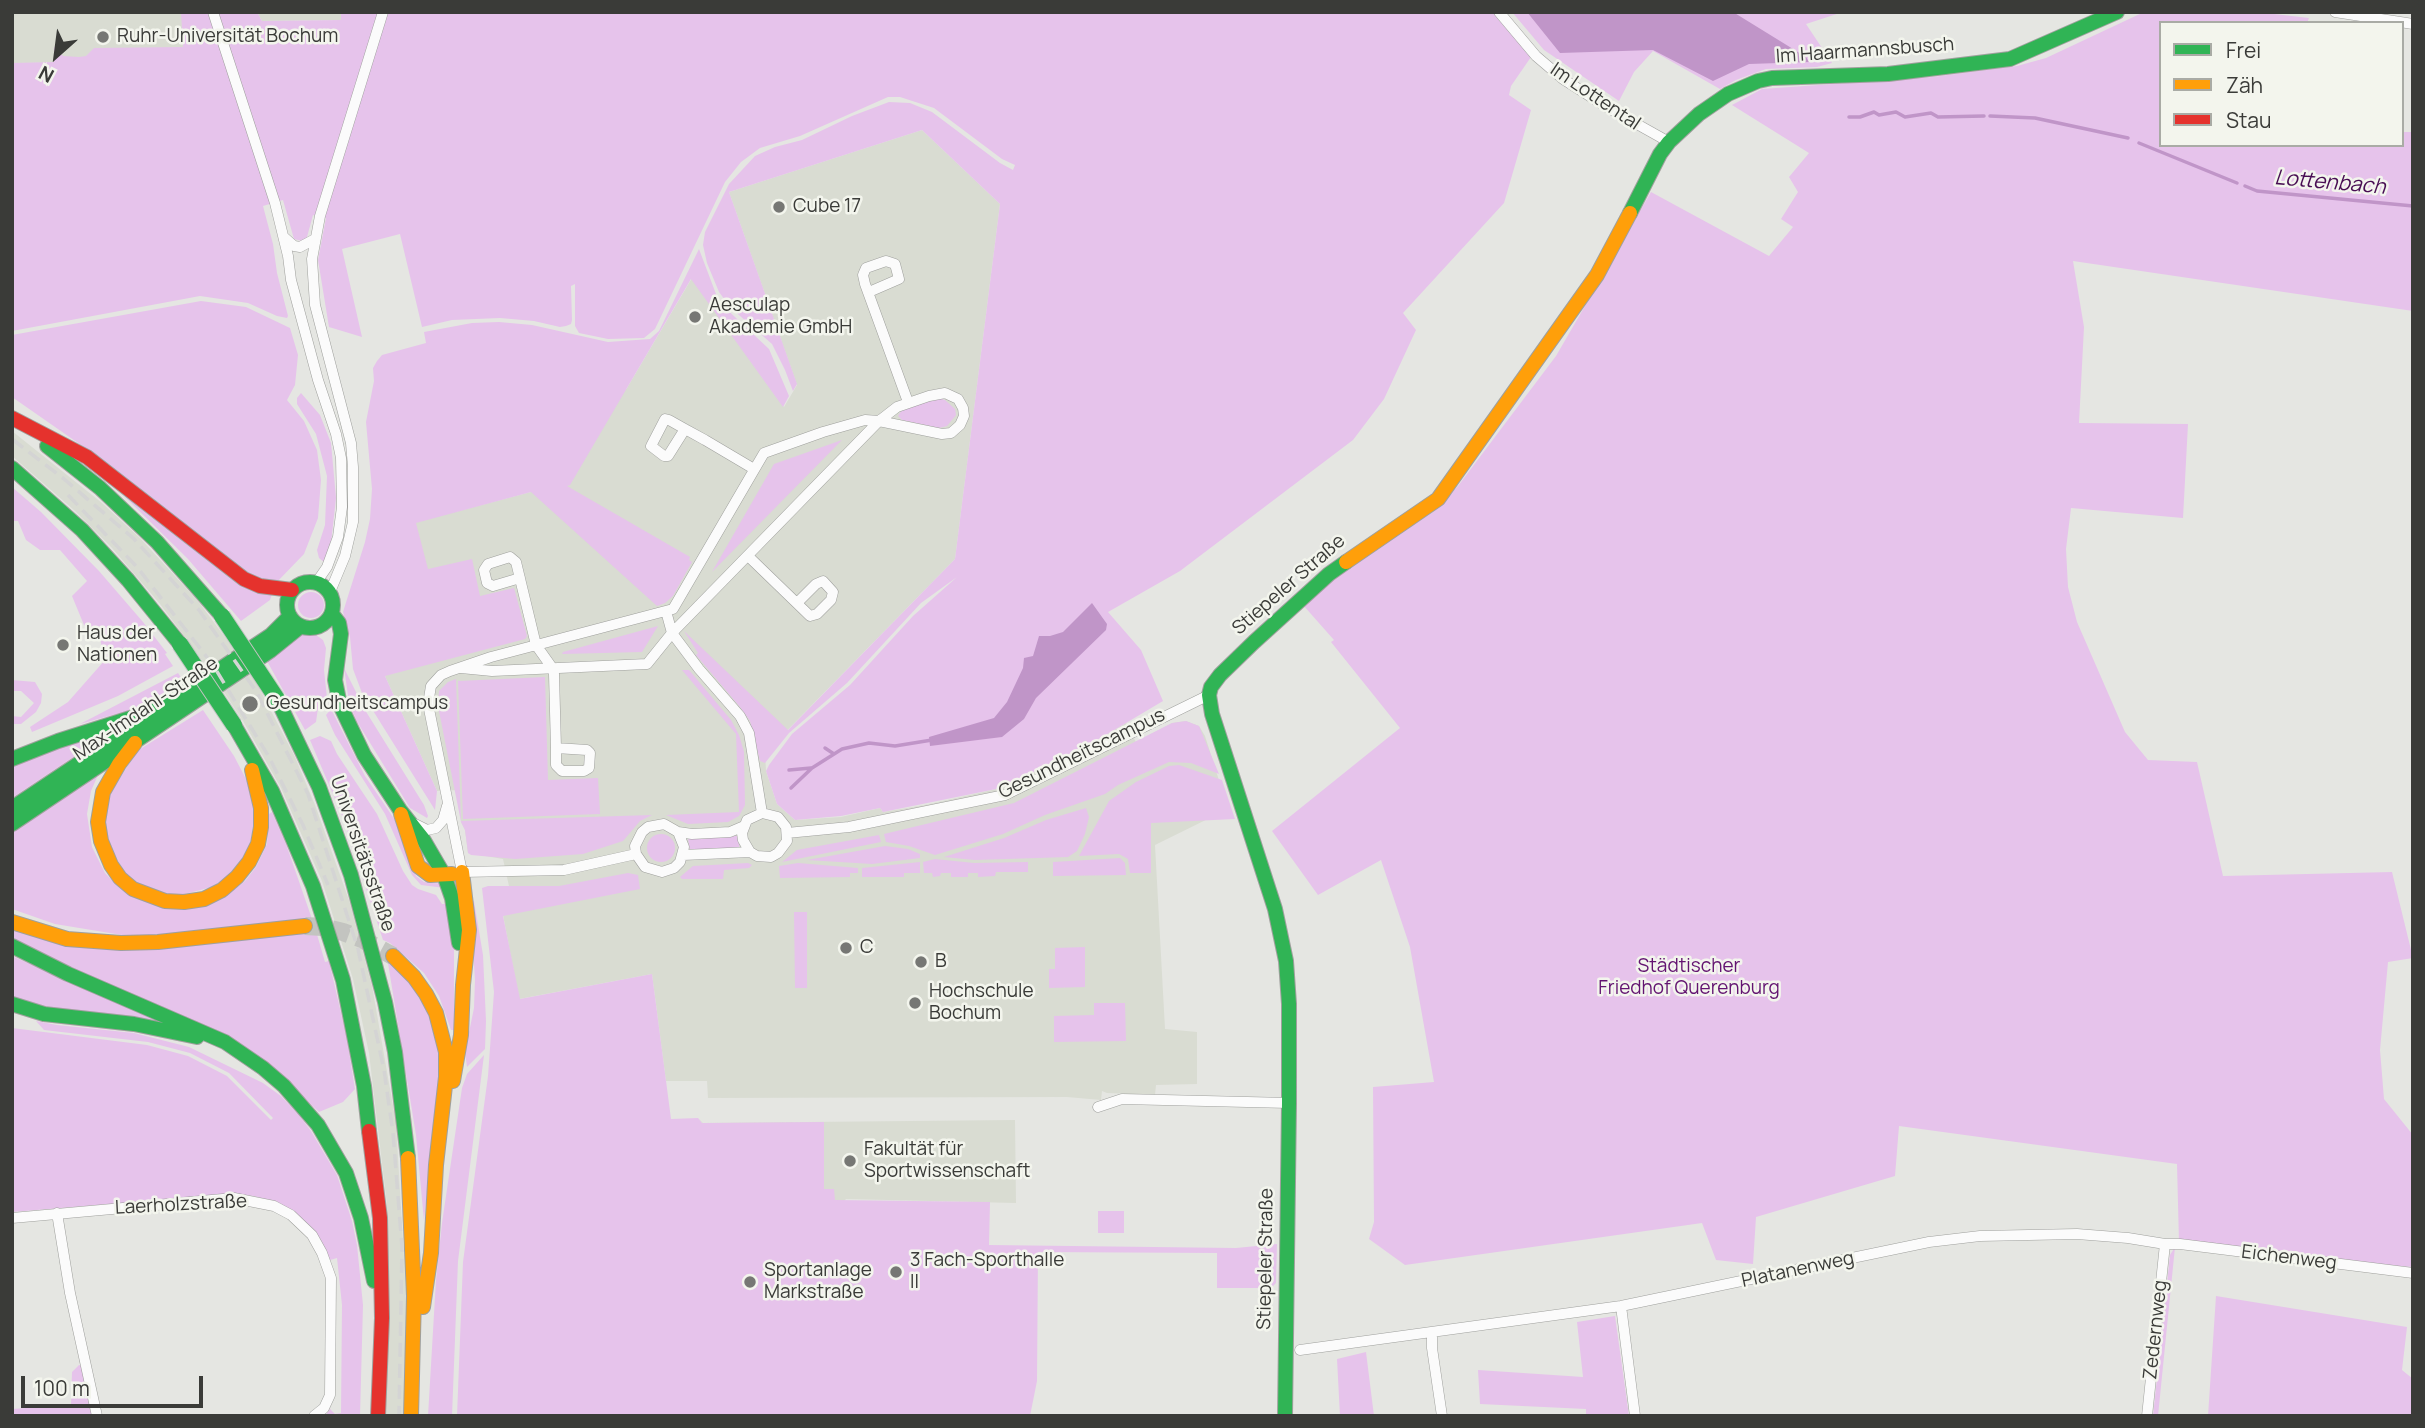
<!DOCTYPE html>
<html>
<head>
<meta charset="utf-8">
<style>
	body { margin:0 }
	#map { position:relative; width:2425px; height:1428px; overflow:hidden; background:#e5e6e2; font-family:Manrope,sans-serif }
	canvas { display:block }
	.frame { position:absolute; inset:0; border:14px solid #3a3b38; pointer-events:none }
	.legend { position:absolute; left:2159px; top:21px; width:245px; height:126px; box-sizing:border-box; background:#f3f5ed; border:2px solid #a9aba5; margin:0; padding:9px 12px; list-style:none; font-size:21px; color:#3a3b38 }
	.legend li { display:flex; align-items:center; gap:14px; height:35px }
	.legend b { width:35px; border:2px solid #a9aba5 }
	.north { position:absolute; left:21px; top:21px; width:70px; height:70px; -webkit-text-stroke:5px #f3f5ed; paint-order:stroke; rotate:208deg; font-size:19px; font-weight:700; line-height:28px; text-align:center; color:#3a3b38 }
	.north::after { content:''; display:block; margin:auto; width:24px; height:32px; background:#3a3b38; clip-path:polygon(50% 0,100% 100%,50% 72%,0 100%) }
	.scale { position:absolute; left:21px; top:1376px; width:182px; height:32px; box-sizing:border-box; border:4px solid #3a3b38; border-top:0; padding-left:9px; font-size:21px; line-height:24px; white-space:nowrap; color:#3a3b38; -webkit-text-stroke:5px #f3f5ed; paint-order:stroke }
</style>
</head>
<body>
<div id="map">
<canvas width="2425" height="1428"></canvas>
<div class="frame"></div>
<ul class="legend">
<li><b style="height:9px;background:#30b455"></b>Frei</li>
<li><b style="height:9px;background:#ff9f0a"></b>Zäh</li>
<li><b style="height:9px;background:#e5322d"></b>Stau</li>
</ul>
<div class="north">N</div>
<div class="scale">100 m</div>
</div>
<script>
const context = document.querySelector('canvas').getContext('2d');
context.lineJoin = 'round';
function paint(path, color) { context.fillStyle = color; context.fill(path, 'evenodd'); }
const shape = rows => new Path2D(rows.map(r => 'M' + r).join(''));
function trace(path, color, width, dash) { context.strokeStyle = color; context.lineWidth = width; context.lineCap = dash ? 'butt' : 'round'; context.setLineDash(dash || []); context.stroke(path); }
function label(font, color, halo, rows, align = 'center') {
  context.font = font + ' Manrope,sans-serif'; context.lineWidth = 5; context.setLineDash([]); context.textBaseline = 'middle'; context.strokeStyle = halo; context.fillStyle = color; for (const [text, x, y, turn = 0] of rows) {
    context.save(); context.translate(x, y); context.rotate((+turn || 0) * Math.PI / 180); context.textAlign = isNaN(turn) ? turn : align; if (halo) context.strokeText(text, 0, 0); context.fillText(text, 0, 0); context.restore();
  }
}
paint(shape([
	[12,12,192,12,193,62,12,63],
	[257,12,341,12,341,20,262,21],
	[922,130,1000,204,955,559,765,753,766,771,777,804,795,820,841,817,880,808,883,812,925,805,1001,788,1089,745,1126,723,1136,742,1172,723,1186,721,1199,726,1205,736,1228,809,1155,845,1165,1029,1197,1032,1197,1084,1156,1085,1155,1095,1107,1093,1102,1091,1101,1100,1067,1097,708,1098,707,1081,666,1081,652,974,519,999,503,915,515,913,503,859,468,853,465,830,461,822,459,790,437,791,385,676,412,523,531,492,627,388,692,278,784,407,797,385,729,192],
	[12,431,102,503,140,538,198,601,227,640,259,688,295,757,315,805,350,903,372,986,396,1123,406,1293,404,1416,386,1416,387,1205,369,1053,353,979,322,881,281,788,243,721,208,668,160,604,112,548,75,511,12,456],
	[698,1118,702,1123,1015,1120,1016,1203,846,1199,812,1236]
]), '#d9dcd2');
paint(shape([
	[181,12,257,12,262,21,341,20,341,12,1492,12,1531,57,1511,86,1509,95,1531,110,1504,203,1403,313,1416,330,1384,399,1353,440,1180,571,1108,612,1141,650,1163,701,1089,745,1001,788,883,812,880,808,841,816,795,820,777,804,766,771,769,765,792,734,850,685,913,616,957,577,921,603,847,683,789,733,765,763,760,761,750,721,740,707,696,655,698,653,684,631,788,730,955,559,1000,204,922,130,729,192,797,384,793,391,785,370,772,344,731,308,719,292,707,263,703,245,705,232,729,184,755,156,775,147,802,140,852,116,889,102,910,103,932,112,1000,163,1013,170,1015,165,1002,159,934,108,900,97,888,97,800,136,760,148,741,162,725,182,655,329,644,338,608,339,579,333,575,326,575,284,571,286,572,320,571,324,566,326,560,327,534,321,500,318,452,320,422,327,400,234,342,249,362,337,329,327,318,260,326,218,313,215,307,237,302,241,294,239,283,200,263,206,273,244,277,273,288,316,287,318,277,316,248,303,200,296,12,331,12,63,54,62,54,47,63,56,79,57,86,56,94,48,183,47],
	[1512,12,1843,12,1806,24,1832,63,1817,67,1766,69,1736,80,1720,89,1653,51,1634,72,1619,101,1544,50],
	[2144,12,2257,12,2309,18,2307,23,2161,23,2161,145,2402,145,2402,132,2413,132,2413,311,2073,261,2084,327,2079,423,2188,424,2183,518,2071,508,2066,549,2068,587,2077,622,2125,732,2148,760,2197,762,2223,876,2392,872,2413,958,2388,962,2380,1050,2384,1099,2413,1135,2413,1267,2353,1263,2179,1242,2177,1164,1899,1126,1895,1176,1756,1217,1753,1264,1716,1260,1702,1223,1405,1265,1369,1239,1374,1222,1373,1087,1434,1082,1410,947,1381,860,1318,895,1272,831,1400,728,1331,642,1334,640,1303,605,1350,565,1433,512,1458,486,1556,356,1651,192,1769,256,1793,227,1781,219,1798,192,1789,177,1809,153,1732,105,1762,89,1932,77,2017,66,2046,58],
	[699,249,719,302,769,349,789,396,783,407,691,279,570,485,567,486,690,557,689,560,692,562,673,596,665,603,657,606,531,492,416,523,428,569,472,559,480,596,514,588,527,636,525,639,385,676,437,791,435,810,362,693,353,669,350,637,343,612,365,542,370,519,372,489,366,422,374,381,373,368,377,361,382,355,426,343,424,332,472,323,499,322,532,325,608,342,650,339,659,331],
	[201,301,246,307,290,328,298,355,295,385,287,400,304,421,317,450,321,480,318,518,304,554,275,584,254,578,101,459,12,397,12,335],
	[301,393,320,415,331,443,336,498,331,543,325,563,319,558,317,550,325,525,327,476,316,434,297,404,297,398],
	[938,398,945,400,955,409,956,415,947,426,939,428,902,420,898,416,902,410],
	[842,440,712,572,774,464],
	[12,487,41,512,99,571,143,622,167,653,165,654,173,666,118,696,32,732,30,727,68,702,105,660,100,639,84,625,72,596,87,581,60,550,40,550,26,540,18,521,12,521],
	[123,495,272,594,270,600,241,621,188,559],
	'298 605a13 13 0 1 1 26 0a13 13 0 1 1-26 0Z',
	[658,626,642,652,562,654,563,652],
	[305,633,316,635,323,640,326,648,324,670,327,698,318,708,316,722,305,730,267,661,298,635],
	[344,668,365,710,424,805,428,816,427,818,410,808,356,720,349,702],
	[682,670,689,670,731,720,739,735,744,752,745,805,739,816,728,822,688,824,666,815,739,812,736,734],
	[178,673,185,683,165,696,127,711,80,724],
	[545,677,548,780,598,778,600,814,463,819,458,681],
	[456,679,461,821,652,815,640,821,623,841,583,854,515,859,471,855,468,853,465,830,461,822,438,706,439,691,448,682],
	[12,680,35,682,42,694,41,703,36,712,21,724,12,724,12,716,21,717,34,703,21,691,12,691],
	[331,709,365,776,395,820,416,876,424,882,444,884,445,888,421,885,412,875,385,814,335,735,326,715],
	[203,710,234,756,247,781,255,815,249,850,227,877,212,887,185,894,168,894,138,883,125,873,105,839,103,805,137,751],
	[1186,721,1199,726,1219,774,1191,763,1169,762,1118,785,1105,794,1045,815,1003,834,935,855,909,846,886,842,884,834,1014,803,1172,723],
	[120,726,12,798,12,763],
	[320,736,331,741,337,754,377,814,403,871,412,885,418,889,436,895,442,904,448,904,454,933,454,1030,451,1030,439,996,424,973,390,943,383,940,343,818,310,740],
	[1179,765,1222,780,1235,819,1151,823,1151,873,1130,873,1128,859,1119,854,1079,856,1109,801,1136,782,1169,766],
	[98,775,91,791,87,814,92,847,105,873,117,885,130,894,225,896,245,881,256,867,267,844,269,814,272,812,286,844,312,919,153,935,122,935,55,924,12,909,12,833],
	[1086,808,1089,817,1085,834,1077,851,1068,857,975,860,944,857,1004,838,1046,820],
	'647 848a14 14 0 1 1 28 0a14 14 0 1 1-28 0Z',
	[879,835,881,842,782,862,797,850],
	[737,836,740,849,690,851,688,839],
	[885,846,908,849,920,854,920,858,872,864,807,860],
	[1120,858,1125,863,1126,875,1053,876,1053,862],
	[935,859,974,863,1028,862,1028,872,996,872,995,876,978,877,978,873,968,873,968,877,951,877,951,873,941,873,940,876,933,877,932,873,924,873,923,862],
	[920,862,920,873,904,873,904,877,862,877,862,868],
	[748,863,752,865,749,868,724,870,723,879,682,879,680,877,693,866],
	[798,863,858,868,858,873,850,873,850,877,780,878,779,866],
	[628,873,638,875,640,889,503,916,520,999,652,974,671,1119,698,1118,702,1123,824,1122,824,1189,834,1189,835,1200,990,1202,989,1245,1236,1248,1277,1244,1276,1283,1271,1288,1217,1288,1217,1253,1038,1252,1037,1381,1030,1416,457,1416,463,1262,488,1076,494,992,482,888,488,886,559,886],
	[474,901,483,955,486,1021,485,1049,467,1067,465,1052,474,1008,475,980,470,902],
	[794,912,807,912,807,988,795,988],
	[12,929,47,940,316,931,325,962,329,961,347,1039,355,1089,343,1102,319,1112,277,1073,12,941],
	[1085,947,1085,987,1049,988,1049,969,1055,969,1055,948],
	[12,956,174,1027,173,1029,12,1000],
	[387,957,422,996,441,1052,424,1221,416,1135],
	[1094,1003,1125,1003,1126,1041,1054,1042,1054,1016,1094,1015],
	[36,1021,57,1025,134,1033,189,1047,263,1083,281,1096,299,1115,311,1131,337,1175,352,1221,357,1245,363,1305,360,1416,325,1416,330,1409,335,1414,341,1413,342,1305,337,1258,330,1260,321,1241,275,1203,254,1196,233,1194,12,1212,12,1028,147,1045,188,1056,227,1076,271,1120,273,1118,229,1073,190,1053,148,1042,44,1030],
	[484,1055,458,1261,452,1416,428,1416,436,1280,442,1223,462,1088,467,1074],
	[1098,1211,1124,1211,1124,1233,1098,1233],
	[2175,1247,2158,1416,2153,1416,2170,1255],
	[2216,1296,2407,1327,2402,1370,2413,1379,2413,1416,2208,1416],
	[1615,1316,1629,1416,1586,1416,1586,1409,1480,1404,1478,1370,1583,1377,1577,1322],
	[1366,1352,1374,1416,1340,1416,1337,1359],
	[79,1365,83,1366,95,1416,12,1416,12,1409,71,1405,72,1372]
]), '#e6c3eb');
paint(shape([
	[1527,12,1733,12,1806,57,1809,62,1749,64,1713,81,1653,50,1560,53],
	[1092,603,1107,624,1106,630,1036,698,1024,719,1002,737,930,746,929,737,994,718,1007,702,1023,668,1024,658,1033,656,1039,636,1050,636,1063,632]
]), '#c095c8');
trace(shape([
	[1990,116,2035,118,2128,138],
	[1849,117,1860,117,1874,112,1879,115,1896,112,1905,117,1931,113,1938,117,1984,116],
	[2139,143,2237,183],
	[2245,186,2257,191,2413,206],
	[825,748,834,754],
	[789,770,811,768],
	[791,788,812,768,842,749,869,743,895,746,932,740]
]), '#c095c8', 3.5);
trace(shape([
	[305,926,323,927,343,932,362,939,393,956]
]), '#c3c4c0', 18, [18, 9]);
const street = shape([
	[213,12,275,203,288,256,291,280,318,380,336,434,341,458,342,507,338,537,327,567,316,583],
	[1499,12,1536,56,1563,79,1610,109,1669,142],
	[2335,12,2413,24],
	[285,238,294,246,300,247,315,239],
	[869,292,899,279,895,264,886,261,866,268,863,275,865,284,908,402],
	[685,429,668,456,664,456,651,446,665,419,669,420,685,429,705,440,754,469],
	[748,556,810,616,817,614,831,600,833,592,823,581,816,584,797,603],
	[520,578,493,586,487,583,484,570,488,564,510,557,516,562,536,645,553,669,554,674,556,748,556,765,562,771,584,771,589,768,590,753,587,750,556,748],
	[330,592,345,556,353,522,353,467,351,443,315,305,312,259,320,216,383,12],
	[666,611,672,633,699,669,740,716,749,733,762,813],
	[461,668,492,671,647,664,672,633,879,421,897,407,929,396,945,393,958,399,963,408,964,416,960,425,951,433,942,434,879,421,865,420,823,432,764,453,673,609,491,657,450,671,441,675,431,686,428,704,462,872,564,870,636,854],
	[415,824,427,830,436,828,443,820,447,806],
	[678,832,684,847,680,862,674,868,662,872,645,867,636,854,635,846,642,832,648,827,664,824,678,832,692,834,730,832,744,826],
	[787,833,849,827,1005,795,1209,695],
	[683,855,750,852,757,856,771,857,778,853,787,841,786,827,778,817,762,813,747,820,742,833,743,840,750,852],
	[1098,1107,1122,1099,1289,1103],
	[57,1213,70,1293,97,1416],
	[12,1218,234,1198,274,1206,291,1215,312,1235,322,1253,331,1278,330,1395,324,1408,314,1416],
	[1621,1306,1635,1416],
	[1432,1334,1432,1348,1442,1416],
	[1300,1350,1621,1306,1929,1242,1980,1236,2077,1234,2128,1238,2165,1244,2180,1244,2413,1273],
	[2147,1416,2165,1244]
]);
const fast = shape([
	[1630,213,1660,154,1669,142,1699,114,1728,94,1758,81,1772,78,1888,74,2010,59,2117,12],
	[47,446,100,488,157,542,222,616],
	[12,468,82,530,128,580,180,644],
	'287 605a23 23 0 1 1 46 0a23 23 0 1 1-46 0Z',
	[332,614,339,623,341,634,335,680,340,705,364,755,400,810,423,839,444,875],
	[277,699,319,787,351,875,385,1002,395,1052,408,1158],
	[234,725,272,791,313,886,343,980,364,1086,369,1131],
	[12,759,58,741,162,708],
	[12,808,271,635,290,616],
	[12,824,270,651,301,626],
	[444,875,452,898,459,943],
	[12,946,68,974,225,1042,263,1068,284,1086,318,1125,346,1173,361,1218,374,1281],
	[12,1004,44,1014,134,1024,197,1037],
	[1285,1416,1289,1103,1289,1004,1286,961,1275,909,1212,714,1209,695,1211,687,1220,675,1254,642,1329,574,1346,562]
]);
const slow = shape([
	[1346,562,1438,499,1597,275,1630,213],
	[135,743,119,764,103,792,98,822,101,841,111,865,120,878,133,889,165,901,184,902,204,899,222,890,237,877,249,862,258,844,261,827,261,808,252,770],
	[401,814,418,866,430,875,452,874],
	[12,922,67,939,121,943,158,942,305,926],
	[393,956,414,977,426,994,436,1013,446,1052,446,1077,436,1165,431,1253,423,1307],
	[453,1081,461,1035,463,985,469,930,462,872],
	[408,1158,414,1296,411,1416]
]);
const jam = shape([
	[12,418,87,457,244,579,260,586,292,590],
	[369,1131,380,1218,382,1318,378,1416]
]);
trace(street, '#9fa09d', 11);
trace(fast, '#9fa09d', 16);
trace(slow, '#9fa09d', 16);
trace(jam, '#9fa09d', 16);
trace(street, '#fbfbfb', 10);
trace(fast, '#30b455', 14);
trace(slow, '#ff9f0a', 14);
trace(jam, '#e5322d', 14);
trace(shape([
	[12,439,64,479,133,538,199,610,256,691,308,794,358,949,384,1070,393,1133,402,1247,399,1416],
	[68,495,137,567,213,665,269,757,303,825,328,885]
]), '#d4d4d4', 3.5, [14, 7]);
const fastBridge = shape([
	[222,616,277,699],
	[180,644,234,725]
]);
trace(fastBridge, '#c3c4c2', 18, []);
trace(fastBridge, '#30b455', 16);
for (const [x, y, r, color] of [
	[103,37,7,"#767774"],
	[779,207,7,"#767774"],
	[695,317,7,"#767774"],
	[63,645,7,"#767774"],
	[250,704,9,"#767774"],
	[846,948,7,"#767774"],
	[921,962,7,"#767774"],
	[915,1003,7,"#767774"],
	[850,1161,7,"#767774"],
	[896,1272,7,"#767774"],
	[750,1282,7,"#767774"]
]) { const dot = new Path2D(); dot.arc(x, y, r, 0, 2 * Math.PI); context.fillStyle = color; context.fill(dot); trace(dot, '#f3f5ed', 2.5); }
label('19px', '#3a3b38', '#f3f5ed', [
	["Ruhr-Universität Bochum",117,37],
	["Cube 17",793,207],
	["Aesculap",709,306],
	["Akademie GmbH",709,328],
	["Haus der",77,634],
	["Nationen",77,656],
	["Gesundheitscampus",266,704],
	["C",860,948],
	["B",935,962],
	["Hochschule",929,992],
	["Bochum",929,1014],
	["Fakultät für",864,1150],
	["Sportwissenschaft",864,1172],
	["3 Fach-Sporthalle",910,1261],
	["II",910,1283],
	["Sportanlage",764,1271],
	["Markstraße",764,1293]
], 'left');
label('19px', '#3a3b38', '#f3f5ed', [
	["Im Haarmannsbusch",1865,51,-4],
	["Im Lottental",1595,97,34],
	["Stiepeler Straße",1289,585,-41],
	["Max-Imdahl-Straße",146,709,-34],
	["Gesundheitscampus",1082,754,-26],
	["Universitätsstraße",362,854,71],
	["Laerholzstraße",181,1205,-3],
	["Eichenweg",2289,1258,7],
	["Stiepeler Straße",1266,1259,-89],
	["Platanenweg",1798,1270,-12],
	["Zedernweg",2156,1330,-84]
]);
label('19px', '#631471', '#f3f5ed', [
	["Städtischer",1689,967],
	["Friedhof Querenburg",1689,989]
]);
label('italic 21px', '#480d53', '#f3f5ed', [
	["Lottenbach",2330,183,5]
]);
</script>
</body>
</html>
